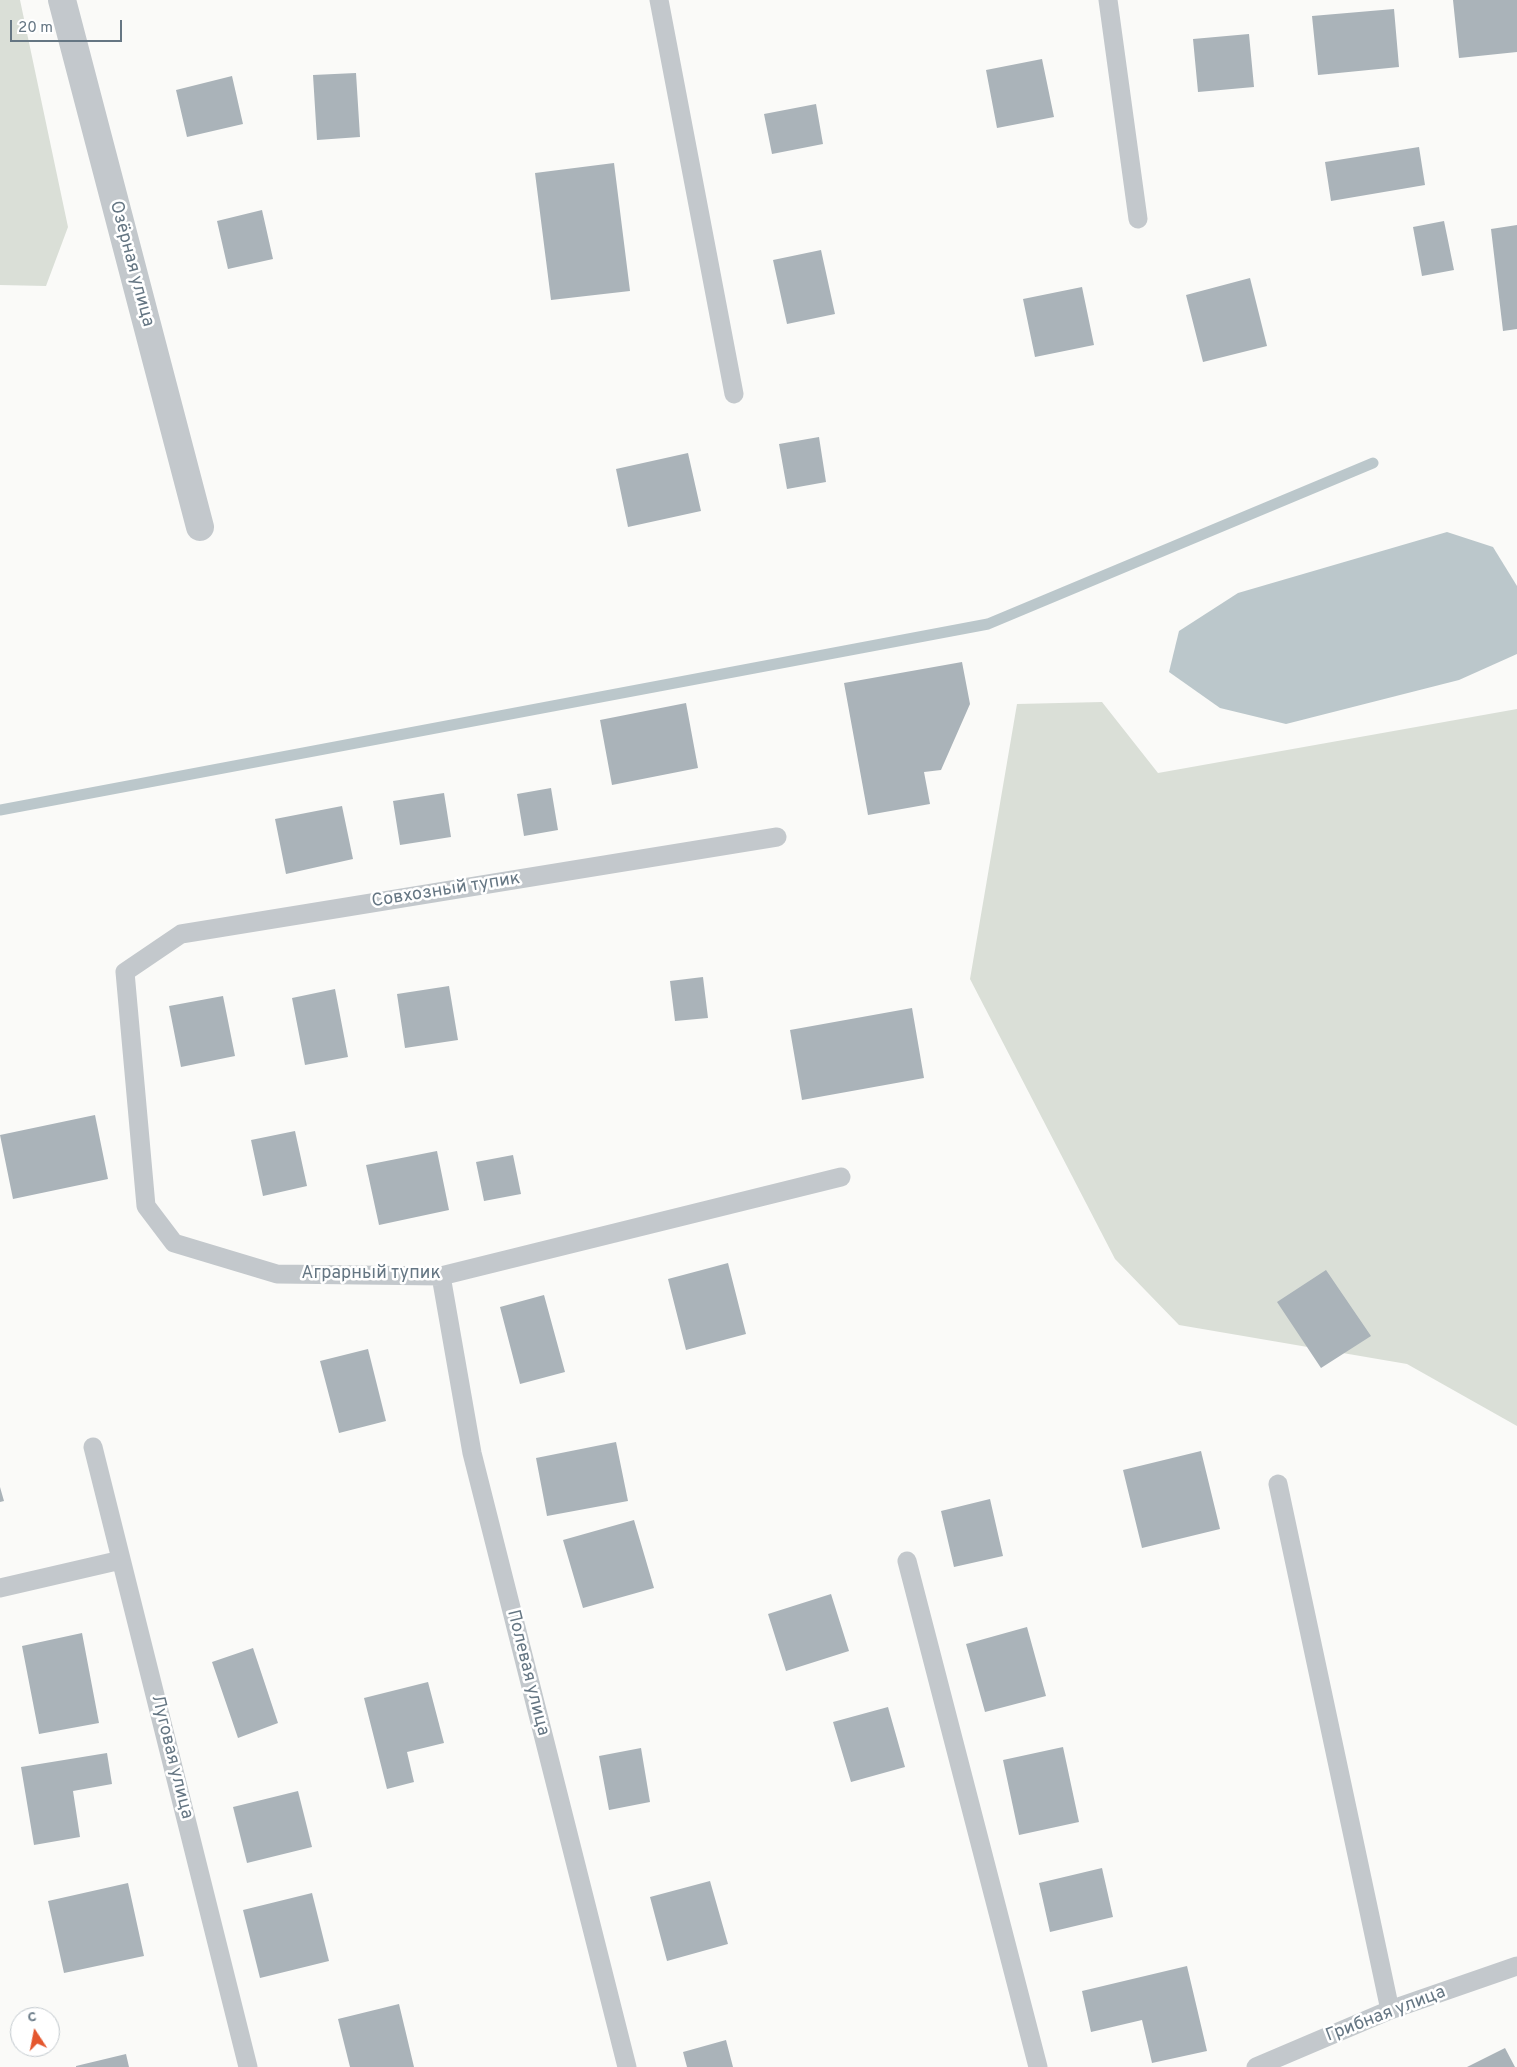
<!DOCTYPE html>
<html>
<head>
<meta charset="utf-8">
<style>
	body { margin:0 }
	#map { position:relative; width:1517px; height:2067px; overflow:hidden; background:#fafaf8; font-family:Overpass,sans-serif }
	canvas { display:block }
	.north { position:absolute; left:10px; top:2007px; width:50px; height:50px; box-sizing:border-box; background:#fff; border:1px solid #c1c8cd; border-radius:50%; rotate:349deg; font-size:14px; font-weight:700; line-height:20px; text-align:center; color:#657683 }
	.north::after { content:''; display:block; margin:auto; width:18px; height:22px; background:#e4572e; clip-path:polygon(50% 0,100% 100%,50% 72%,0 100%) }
	.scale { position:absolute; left:10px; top:20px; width:112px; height:22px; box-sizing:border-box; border:2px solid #657683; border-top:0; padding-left:6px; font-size:15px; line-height:18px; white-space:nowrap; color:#657683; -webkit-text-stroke:4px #fff; paint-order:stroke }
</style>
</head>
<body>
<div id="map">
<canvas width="1517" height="2067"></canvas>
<div class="north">С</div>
<div class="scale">20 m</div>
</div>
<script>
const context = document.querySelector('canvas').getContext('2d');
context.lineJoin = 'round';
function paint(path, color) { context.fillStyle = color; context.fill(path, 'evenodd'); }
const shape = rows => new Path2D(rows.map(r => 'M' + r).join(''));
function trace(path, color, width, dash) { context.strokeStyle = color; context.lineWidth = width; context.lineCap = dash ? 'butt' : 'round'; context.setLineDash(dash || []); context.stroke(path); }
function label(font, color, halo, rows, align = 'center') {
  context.font = font + ' Overpass,sans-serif'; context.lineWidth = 5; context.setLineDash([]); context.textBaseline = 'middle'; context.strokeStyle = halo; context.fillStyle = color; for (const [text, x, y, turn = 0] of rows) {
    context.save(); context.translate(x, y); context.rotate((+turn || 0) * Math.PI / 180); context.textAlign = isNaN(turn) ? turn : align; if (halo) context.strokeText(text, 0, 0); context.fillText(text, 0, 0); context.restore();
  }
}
paint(shape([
	[0,0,20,0,68,227,46,286,0,285],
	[1102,702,1158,773,1517,709,1517,1426,1407,1364,1179,1325,1115,1259,970,979,1017,704]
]), '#dadfd7');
paint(shape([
	[1447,532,1493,547,1517,586,1517,654,1459,680,1286,724,1220,708,1169,672,1179,631,1238,593]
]), '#bbc7cb');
trace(shape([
	[0,810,988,624,1373,463]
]), '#bbc7cb', 11);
paint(shape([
	[1453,0,1517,0,1517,52,1459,58],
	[1394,9,1399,67,1318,75,1312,16],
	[1249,34,1254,87,1198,92,1193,39],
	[1042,59,1054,117,997,128,986,70],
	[356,73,360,137,317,140,313,75],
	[232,76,243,124,187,137,176,90],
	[816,104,823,144,772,154,764,114],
	[1419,147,1425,185,1331,201,1325,162],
	[614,163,630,291,551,300,535,173],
	[262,210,273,259,228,269,217,221],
	[1444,221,1454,270,1422,276,1413,227],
	[1517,225,1517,329,1503,331,1491,229],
	[821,250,835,314,787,324,773,260],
	[1250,278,1267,346,1203,362,1186,295],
	[1082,287,1094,345,1035,357,1023,299],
	[819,437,826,482,787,489,779,444],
	[688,453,701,511,628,527,616,469],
	[962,662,970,704,941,770,924,772,930,804,868,815,844,683],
	[686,703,698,768,612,785,600,720],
	[551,788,558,830,524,836,517,794],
	[444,793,451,837,400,845,393,801],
	[342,806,353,859,286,874,275,819],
	[703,977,708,1018,675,1021,670,981],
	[449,986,458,1040,405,1048,397,994],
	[335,989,348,1057,305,1065,292,998],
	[223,996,235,1056,181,1067,169,1006],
	[912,1008,924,1078,802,1100,790,1030],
	[95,1115,108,1179,13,1199,0,1135],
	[295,1131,307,1186,263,1196,251,1140],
	[437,1151,449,1210,379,1225,366,1165],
	[513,1155,521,1194,484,1201,476,1162],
	[728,1263,746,1334,686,1350,668,1279],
	[1326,1270,1371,1336,1321,1368,1277,1302],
	[544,1295,565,1372,520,1384,500,1307],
	[368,1349,386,1421,339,1433,320,1361],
	[616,1442,628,1501,547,1516,536,1458],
	[1201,1451,1220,1529,1142,1548,1123,1470],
	[0,1487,4,1501,0,1502],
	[990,1499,1003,1556,954,1567,941,1511],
	[634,1520,654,1588,583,1608,563,1540],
	[831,1594,849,1651,786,1671,768,1614],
	[1027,1627,1046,1696,985,1712,966,1644],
	[82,1633,99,1723,39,1734,22,1646],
	[253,1648,278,1723,238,1738,212,1662],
	[428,1682,444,1743,407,1752,414,1782,387,1789,364,1698],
	[888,1707,905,1767,851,1782,833,1722],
	[1063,1747,1079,1822,1019,1835,1003,1760],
	[641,1748,650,1802,609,1810,599,1756],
	[107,1753,112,1784,73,1791,80,1837,34,1845,21,1767],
	[298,1791,312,1847,247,1863,233,1807],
	[1102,1868,1113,1917,1050,1932,1039,1883],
	[710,1881,728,1944,667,1961,650,1897],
	[128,1883,144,1956,64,1973,48,1901],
	[312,1893,329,1961,260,1978,243,1910],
	[1187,1966,1207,2051,1152,2063,1142,2020,1091,2032,1082,1991],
	[399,2004,414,2067,350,2067,338,2019],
	[726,2040,733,2067,687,2067,683,2052],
	[1505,2048,1515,2067,1467,2067],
	[126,2054,129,2067,76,2067,76,2066]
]), '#aab3b9');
trace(shape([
	[659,0,734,394],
	[1108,0,1138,219],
	[777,837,181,934,125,972,146,1206,174,1243,277,1274,441,1276,841,1177],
	[441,1276,472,1453,627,2067],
	[93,1447,248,2067],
	[1278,1484,1390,2010],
	[907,1561,1038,2067],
	[0,1588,121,1560],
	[1256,2067,1390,2010,1517,1966]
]), '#c3c8cc', 19);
trace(shape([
	[62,0,200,527]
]), '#c3c8cc', 28);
label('18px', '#657683', '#fff', [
	["Озёрная улица",131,264,75],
	["Совхозный тупик",446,891,-9],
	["Аграрный тупик",371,1274],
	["Полевая улица",527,1673,76],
	["Луговая улица",171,1757,76],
	["Грибная улица",1386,2015,-21]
]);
</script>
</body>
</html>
